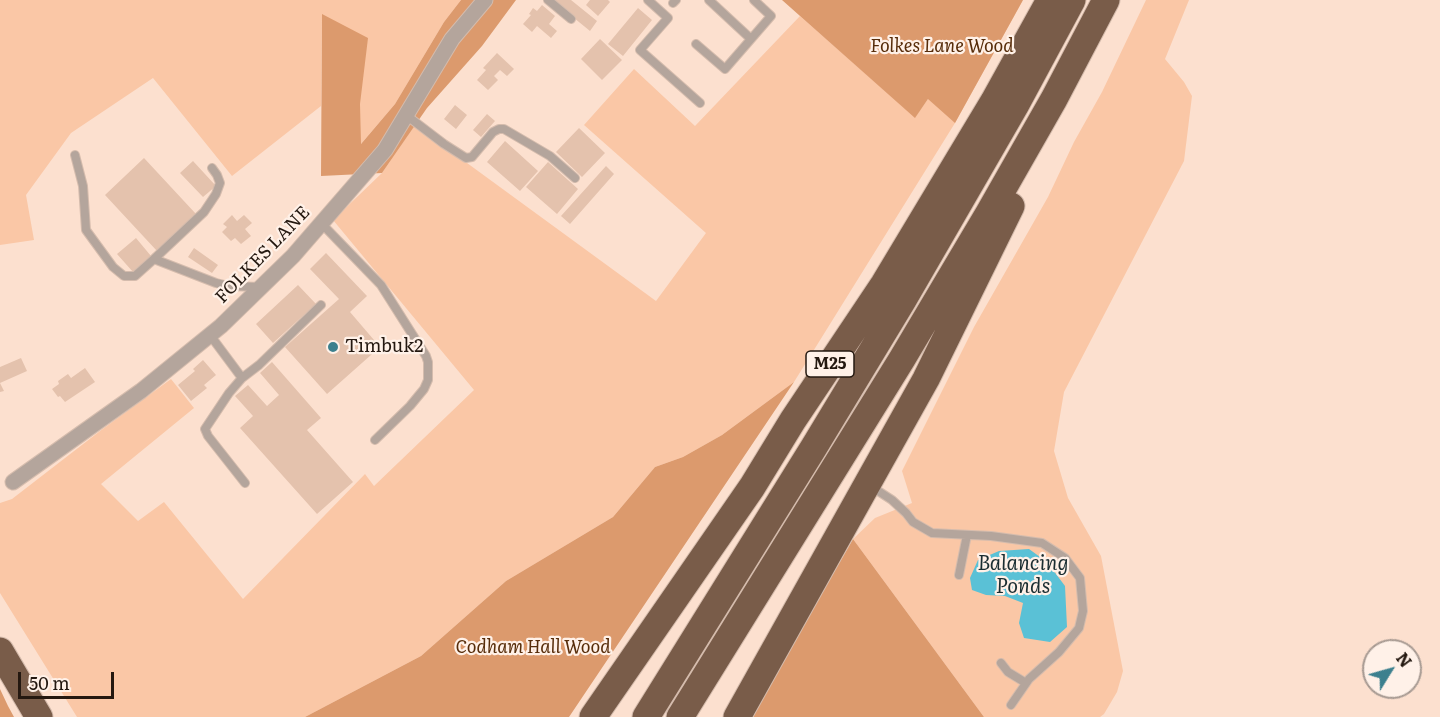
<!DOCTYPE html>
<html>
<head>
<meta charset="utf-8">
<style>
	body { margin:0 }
	#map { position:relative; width:1440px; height:717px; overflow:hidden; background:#fce0cf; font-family:Literata,serif }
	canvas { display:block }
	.north { position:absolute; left:1362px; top:639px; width:60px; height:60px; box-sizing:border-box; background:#fff1e8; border:2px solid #a79a92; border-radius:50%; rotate:53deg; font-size:16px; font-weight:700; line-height:24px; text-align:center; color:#241810 }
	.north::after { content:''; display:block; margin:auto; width:21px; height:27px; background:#3c808e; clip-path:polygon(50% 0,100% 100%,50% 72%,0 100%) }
	.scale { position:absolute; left:18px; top:672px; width:96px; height:27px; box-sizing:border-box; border:3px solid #241810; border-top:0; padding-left:8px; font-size:18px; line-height:21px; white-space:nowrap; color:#241810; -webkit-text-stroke:4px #fff1e8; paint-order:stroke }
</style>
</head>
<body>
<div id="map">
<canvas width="1440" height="717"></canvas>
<div class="north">N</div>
<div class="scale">50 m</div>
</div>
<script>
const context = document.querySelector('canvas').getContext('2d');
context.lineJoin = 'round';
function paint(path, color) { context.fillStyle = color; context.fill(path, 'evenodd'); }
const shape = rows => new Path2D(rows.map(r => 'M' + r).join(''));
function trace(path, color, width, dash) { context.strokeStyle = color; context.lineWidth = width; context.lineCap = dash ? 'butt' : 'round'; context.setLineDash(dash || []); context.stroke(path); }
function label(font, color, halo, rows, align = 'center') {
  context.font = font + ' Literata,serif'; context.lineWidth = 4.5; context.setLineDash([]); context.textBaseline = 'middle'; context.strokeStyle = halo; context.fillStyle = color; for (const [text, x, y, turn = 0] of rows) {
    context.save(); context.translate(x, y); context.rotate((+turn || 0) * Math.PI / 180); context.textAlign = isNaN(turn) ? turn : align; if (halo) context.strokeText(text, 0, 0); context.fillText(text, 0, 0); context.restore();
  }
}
paint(shape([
	[0,0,461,0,444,22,395,104,360,145,360,104,322,15,321,106,232,176,153,78,71,133,26,195,34,240,0,245],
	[1023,0,955,123,794,382,722,435,683,457,655,467,613,517,506,581,421,656,305,717,77,717,0,593,0,503,12,499,100,431,171,379,194,408,101,484,138,521,164,502,243,599,365,474,374,486,474,390,333,220,382,173,415,125,656,301,706,233,584,125,634,69,695,126,800,16,915,117,928,99],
	[1146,0,1189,0,1165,59,1184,82,1192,96,1184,161,1064,392,1054,451,1068,498,1101,556,1123,671,1117,692,1104,714,1100,717,984,717,853,539,875,518,912,503,902,471,974,327,1048,197,1074,142,1102,92]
]), '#fac7a6');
paint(shape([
	[461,0,516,0,482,46,427,108,382,173,321,176,322,14,368,38,360,104,361,144,395,104,444,22],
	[782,0,1023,0,955,123,928,99,915,118],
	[794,382,569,717,305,717,421,656,506,581,613,517,655,467,683,457,722,435],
	[853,539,984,717,751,717],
	[0,689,8,706,14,717,0,717]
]), '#dc9a6d');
paint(shape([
	[1029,549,1047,562,1065,586,1067,627,1050,642,1024,638,1019,623,1023,603,1005,596,986,595,972,590,970,578,978,560,999,551]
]), '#5ac1d6');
paint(shape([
	[552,0,571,0,597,21,590,31],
	[590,0,608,0,610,2,598,16,586,5],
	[542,5,555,16,549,24,557,31,551,38,537,26,532,32,523,24,531,15,529,14,533,8,537,11],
	[638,8,652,20,623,56,608,44],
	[600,39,622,60,602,80,581,59],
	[497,53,514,69,507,76,500,70,494,76,498,80,488,90,477,80,486,70,483,68],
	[455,105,467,115,456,129,444,119],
	[487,114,495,121,481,137,473,130],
	[579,128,605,153,582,177,556,152],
	[505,141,538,171,520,191,487,162],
	[144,158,196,214,157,251,105,195],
	[193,161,216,186,203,197,180,173],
	[548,162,578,189,557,214,526,187],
	[606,166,614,174,570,224,561,216],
	[232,215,237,221,244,215,252,223,245,229,251,236,241,244,235,238,231,241,222,232,227,227,223,224],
	[136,238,151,256,133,272,117,254],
	[194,248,218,265,212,273,188,257],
	[326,253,367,296,350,312,380,347,327,394,285,347,339,299,310,269],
	[298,285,316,304,273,343,256,324],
	[21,358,27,371,0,383,4,391,0,392,0,367],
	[203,360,216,375,204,385,207,388,191,401,178,385,195,371,193,369],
	[272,362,321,418,307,430,353,482,317,514,240,428,253,416,235,396,248,385,267,406,279,395,260,373],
	[85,368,95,382,65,402,60,396,58,397,52,389,59,384,58,381,68,374,71,378]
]), '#e4c2ad');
const lane = shape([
	[548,0,571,19],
	[648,0,668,18,640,50,700,103],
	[709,0,751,39],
	[673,3,676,0],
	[696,44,725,69,771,16,754,0],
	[406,115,444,144,466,158,472,157,493,132,499,129,504,129,550,156,575,178],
	[75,155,83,186,86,230,113,267,124,276,135,276,154,259],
	[212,168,217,175,220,183,216,194,204,212,154,259,216,283,229,286,260,287],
	[321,223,381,285,426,356,428,362,428,380,424,389,410,406,375,440],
	[210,335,242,378,259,365,321,305],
	[242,378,229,393,205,429,208,436,245,483],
	[872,487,892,500,906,513,913,522,932,533,991,536,1042,543,1065,558,1080,578,1083,611,1079,628,1059,652,1029,679,1011,705],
	[959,575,967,535],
	[1001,663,1008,672,1026,683]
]);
const street = shape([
	[13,482,141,391,221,326,293,256,385,150,452,39,485,0]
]);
const highway = shape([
	[0,651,39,717],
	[593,717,752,487,793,420,884,284,994,101,1050,0],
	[646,717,814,447,903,300,1015,106,1072,0],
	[680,717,902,359,989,213,1054,99,1106,0],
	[737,717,926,379,1011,206]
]);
trace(lane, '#d5bcad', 10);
trace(street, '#d5bcad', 17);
trace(highway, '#d5bcad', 29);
trace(lane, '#b4a59c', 8);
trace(street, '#b4a59c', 15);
trace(highway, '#795c49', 27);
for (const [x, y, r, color] of [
	[333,347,6,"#3c808e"]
]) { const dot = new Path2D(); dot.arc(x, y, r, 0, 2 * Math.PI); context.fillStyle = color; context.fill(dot); trace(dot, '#fff1e8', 2); }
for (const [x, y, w] of [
	[830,364,48]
]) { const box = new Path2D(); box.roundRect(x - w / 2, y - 13, w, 26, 4.5); context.fillStyle = '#fff1e8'; context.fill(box); trace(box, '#241810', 1.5); }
label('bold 16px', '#241810', null, [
	["M25",830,364]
]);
label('italic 18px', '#572c09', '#fff1e8', [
	["Folkes Lane Wood",942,47],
	["Codham Hall Wood",533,648]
]);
label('18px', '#241810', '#fff1e8', [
	["FOLKES LANE",263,255,-46]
]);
label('18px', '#241810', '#fff1e8', [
	["Timbuk2",345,347]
], 'left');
label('italic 20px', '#1a2d31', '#fff1e8', [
	["Balancing",1023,564],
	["Ponds",1023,587]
]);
</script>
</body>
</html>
